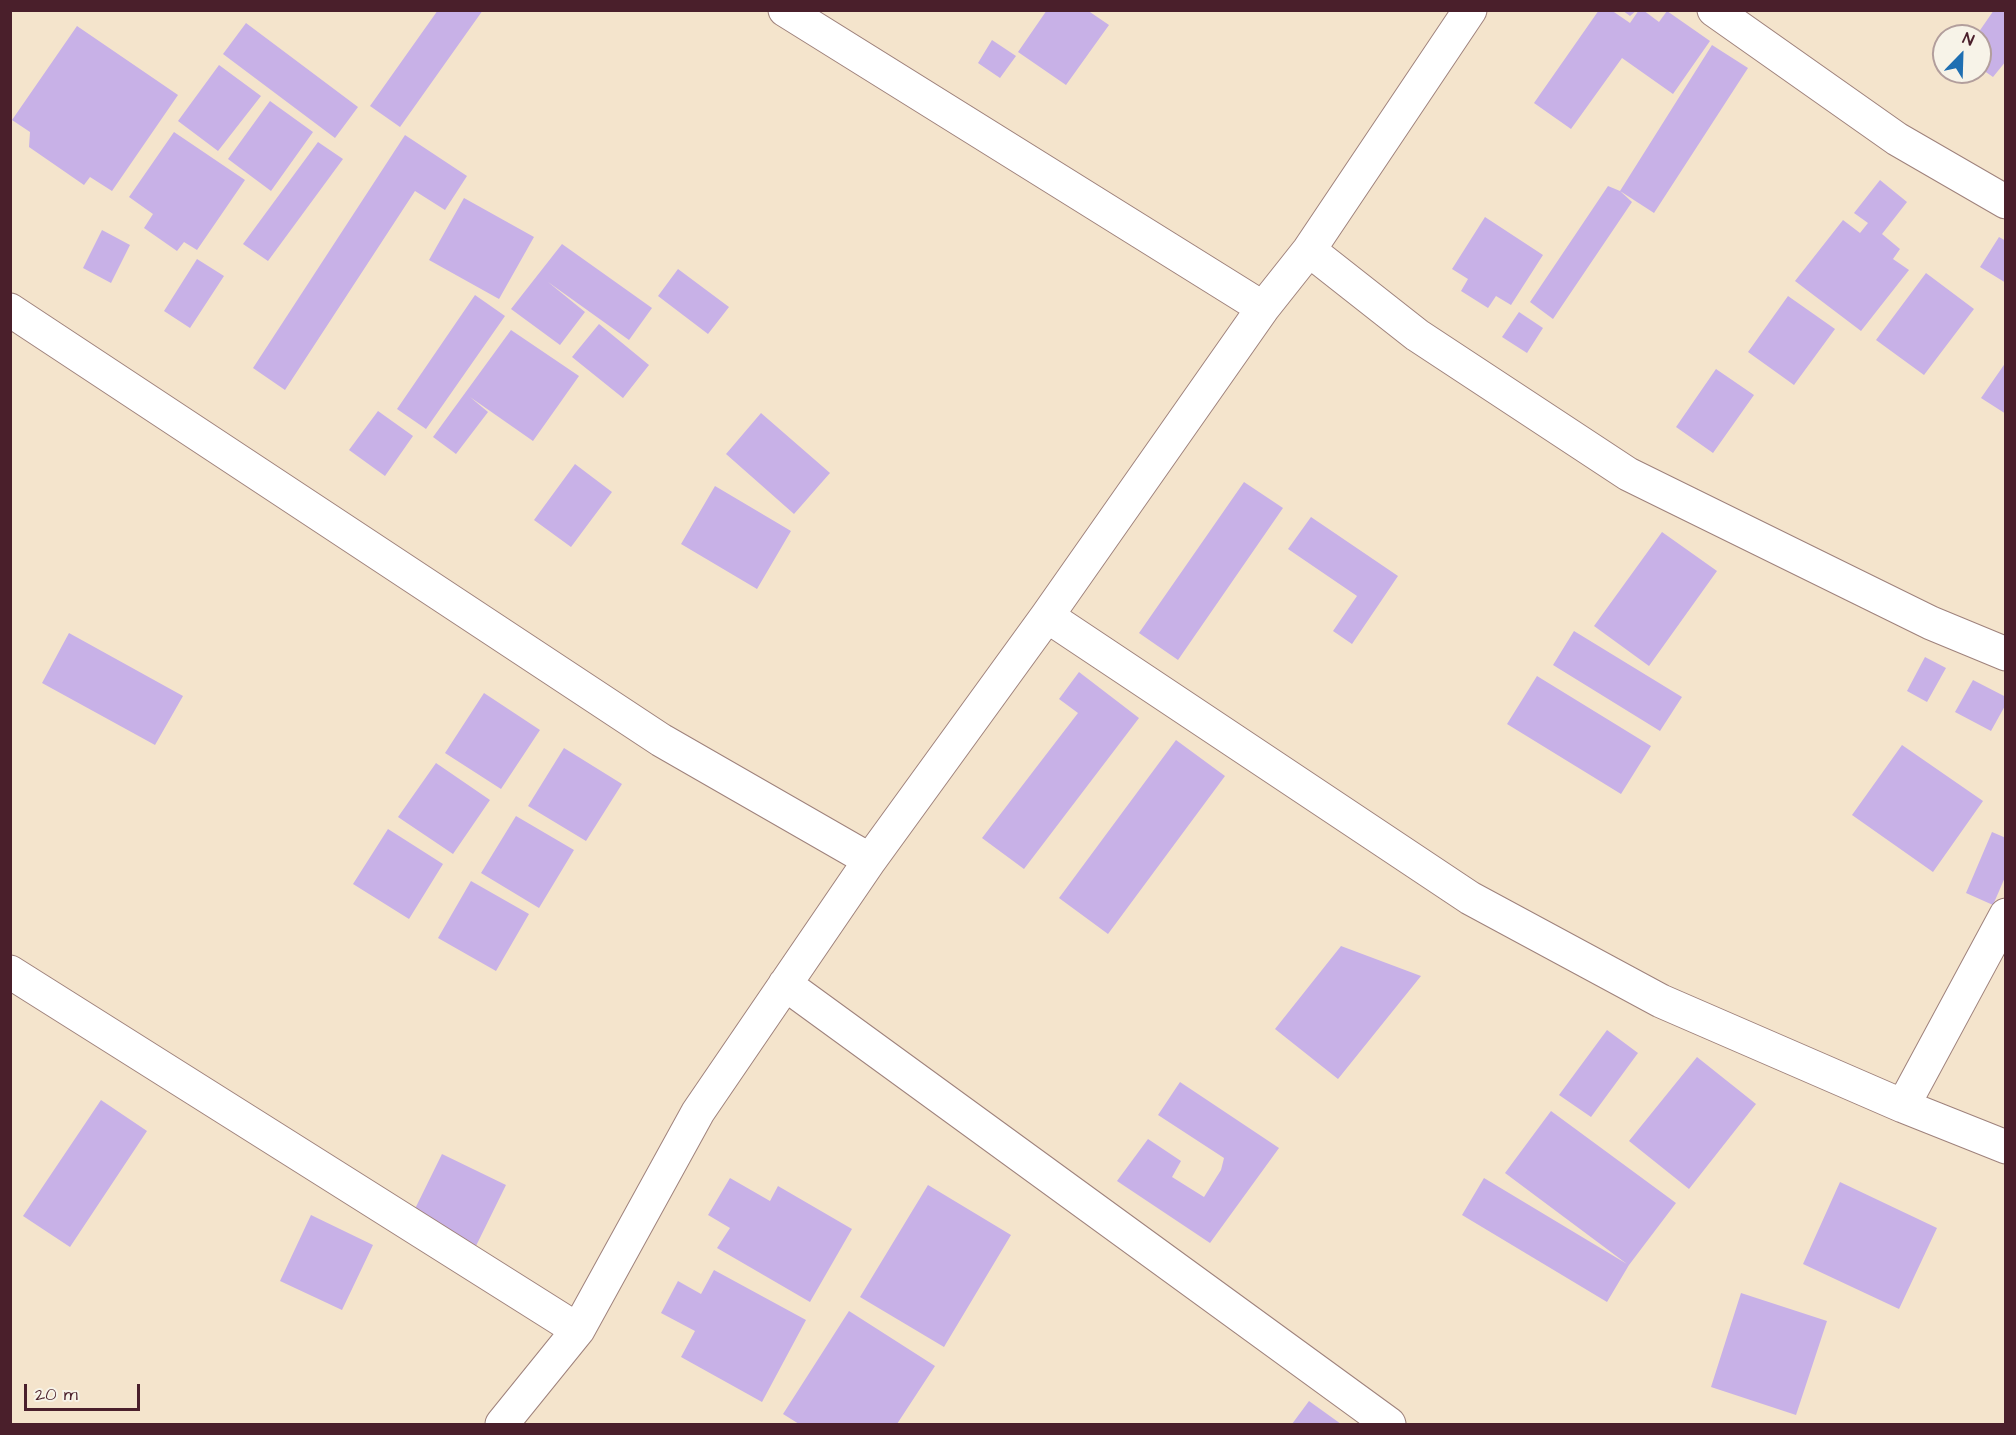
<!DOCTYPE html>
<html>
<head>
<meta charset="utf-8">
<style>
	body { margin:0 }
	#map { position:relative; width:2016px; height:1435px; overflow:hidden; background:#f4e4cc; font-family:"Architects Daughter",sans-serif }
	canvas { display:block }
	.frame { position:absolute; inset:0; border:12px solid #4a1f2b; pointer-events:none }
	.north { position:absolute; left:1932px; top:24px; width:60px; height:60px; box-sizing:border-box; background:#f7f3e8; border:2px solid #b29e9c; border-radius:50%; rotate:23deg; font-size:16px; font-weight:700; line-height:24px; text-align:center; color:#4a1f2b }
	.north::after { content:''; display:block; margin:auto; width:21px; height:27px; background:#1f6fb2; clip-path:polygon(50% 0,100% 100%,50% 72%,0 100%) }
	.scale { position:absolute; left:24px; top:1384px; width:116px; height:27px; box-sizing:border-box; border:3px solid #4a1f2b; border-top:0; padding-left:8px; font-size:18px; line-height:21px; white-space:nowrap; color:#4a1f2b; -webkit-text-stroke:4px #f7f3e8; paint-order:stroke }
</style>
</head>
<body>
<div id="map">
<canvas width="2016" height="1435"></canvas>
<div class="frame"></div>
<div class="north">N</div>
<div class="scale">20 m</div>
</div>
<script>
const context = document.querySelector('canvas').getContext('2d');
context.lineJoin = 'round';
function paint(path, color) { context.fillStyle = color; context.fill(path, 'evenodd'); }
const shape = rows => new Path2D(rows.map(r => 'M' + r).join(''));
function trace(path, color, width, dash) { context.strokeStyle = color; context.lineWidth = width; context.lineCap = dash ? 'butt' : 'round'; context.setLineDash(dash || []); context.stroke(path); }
paint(shape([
	[438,10,483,10,400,127,370,106],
	[1047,10,1087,10,1109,25,1066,85,1018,52],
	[1599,10,1611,10,1630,23,1639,10,1643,10,1659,22,1667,11,1710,41,1673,94,1622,58,1571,129,1534,103],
	[1622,10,1637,10,1630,16],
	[1994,10,2006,10,2006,61,1993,77,1980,68,1980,36,1976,36],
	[246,23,358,107,335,138,223,54],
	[77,26,178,95,112,191,90,177,84,185,29,147,30,132,12,120],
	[992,40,1016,56,1000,78,978,63],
	[1712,45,1748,68,1654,213,1620,191,1632,202,1553,319,1530,302,1608,186,1620,191],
	[219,65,261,96,218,151,178,121],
	[270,101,313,132,271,191,228,159],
	[174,132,245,180,197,250,184,242,177,251,144,228,153,214,129,197],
	[405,135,467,176,445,210,415,191,285,390,253,368],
	[318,142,343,159,268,261,243,244],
	[1880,180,1907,202,1882,234,1900,249,1893,259,1909,270,1861,331,1795,281,1843,220,1860,233,1868,223,1854,213],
	[464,198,534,237,499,299,429,260],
	[1485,217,1543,255,1511,305,1496,296,1488,308,1461,291,1468,279,1452,269],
	[102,230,130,245,111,283,83,268],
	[1999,237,2006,241,2006,283,1980,267],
	[562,244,652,308,629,340,548,282,585,312,560,345,511,309],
	[197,259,224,276,190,328,164,311],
	[678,269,729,307,708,334,658,296],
	[1926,273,1974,309,1924,375,1876,340],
	[475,295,505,316,426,429,397,409],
	[1788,296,1835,329,1794,385,1748,352],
	[1519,312,1543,328,1527,353,1502,337],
	[599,324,649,365,623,398,572,357],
	[511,330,579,376,533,441,470,397,488,412,456,454,433,437],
	[2006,362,2006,414,1981,398],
	[1716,369,1754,395,1713,453,1676,427],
	[378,411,413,436,385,476,349,450],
	[761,413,830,473,794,514,726,454],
	[575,464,612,492,571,547,534,520],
	[1244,482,1283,508,1178,660,1139,633],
	[715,486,791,531,757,589,681,544],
	[1311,517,1398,576,1352,644,1333,631,1357,596,1288,549],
	[1662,532,1717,571,1649,666,1594,626],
	[1574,631,1682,697,1660,731,1553,665],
	[69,633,183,696,155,745,42,683],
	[1925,657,1946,668,1927,702,1907,691],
	[1079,672,1139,718,1024,869,982,838,1078,713,1059,699],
	[1537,676,1651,746,1621,794,1507,724],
	[1973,680,2006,697,2006,704,1991,731,1955,712],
	[484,693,540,730,501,789,445,753],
	[1176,740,1225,776,1108,934,1059,898],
	[1902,745,1983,801,1933,872,1852,815],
	[564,748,622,784,586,841,528,806],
	[436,763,490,800,453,854,398,817],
	[516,816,574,850,539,908,481,873],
	[388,829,443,864,409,919,353,884],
	[1992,832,2006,838,2006,875,1993,905,1966,893],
	[471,881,529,914,496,971,438,938],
	[1341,946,1421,976,1338,1079,1275,1029],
	[1607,1030,1638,1053,1591,1117,1559,1095],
	[1697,1057,1756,1104,1689,1189,1629,1141],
	[1180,1082,1279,1148,1210,1243,1117,1181,1148,1139,1181,1161,1172,1177,1204,1197,1221,1170,1224,1158,1158,1115],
	[101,1100,147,1131,70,1247,23,1216],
	[1551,1111,1676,1203,1629,1265,1607,1302,1462,1215,1484,1178,1627,1264,1505,1173],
	[442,1154,506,1185,473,1252,409,1221],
	[730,1178,770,1201,778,1186,852,1229,810,1302,717,1248,730,1228,708,1215],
	[1840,1182,1937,1228,1899,1309,1803,1264],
	[928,1185,1011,1235,944,1347,860,1297],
	[311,1215,373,1245,342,1310,280,1281],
	[714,1270,806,1320,762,1402,681,1357,695,1331,661,1313,678,1281,701,1294],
	[1741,1293,1827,1321,1796,1415,1711,1387],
	[849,1311,935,1366,897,1424,799,1424,783,1414],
	[1309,1401,1341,1424,1292,1424]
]), '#c8b1e7');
const minor = shape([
	[785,10,1263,308],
	[1714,10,1897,139,2006,202],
	[1309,250,1417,335,1628,474,1931,623,2006,654],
	[10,310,661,740,870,860],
	[1047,616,1470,898,1661,1001,1903,1106,2006,1147],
	[10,972,578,1330],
	[785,984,1389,1424],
	[1903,1106,2006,915],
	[502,1424,578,1330,698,1112,870,860,1047,616,1263,308,1309,250,1470,10]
]);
trace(minor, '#9f827c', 35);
trace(minor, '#fff', 33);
</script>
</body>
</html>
